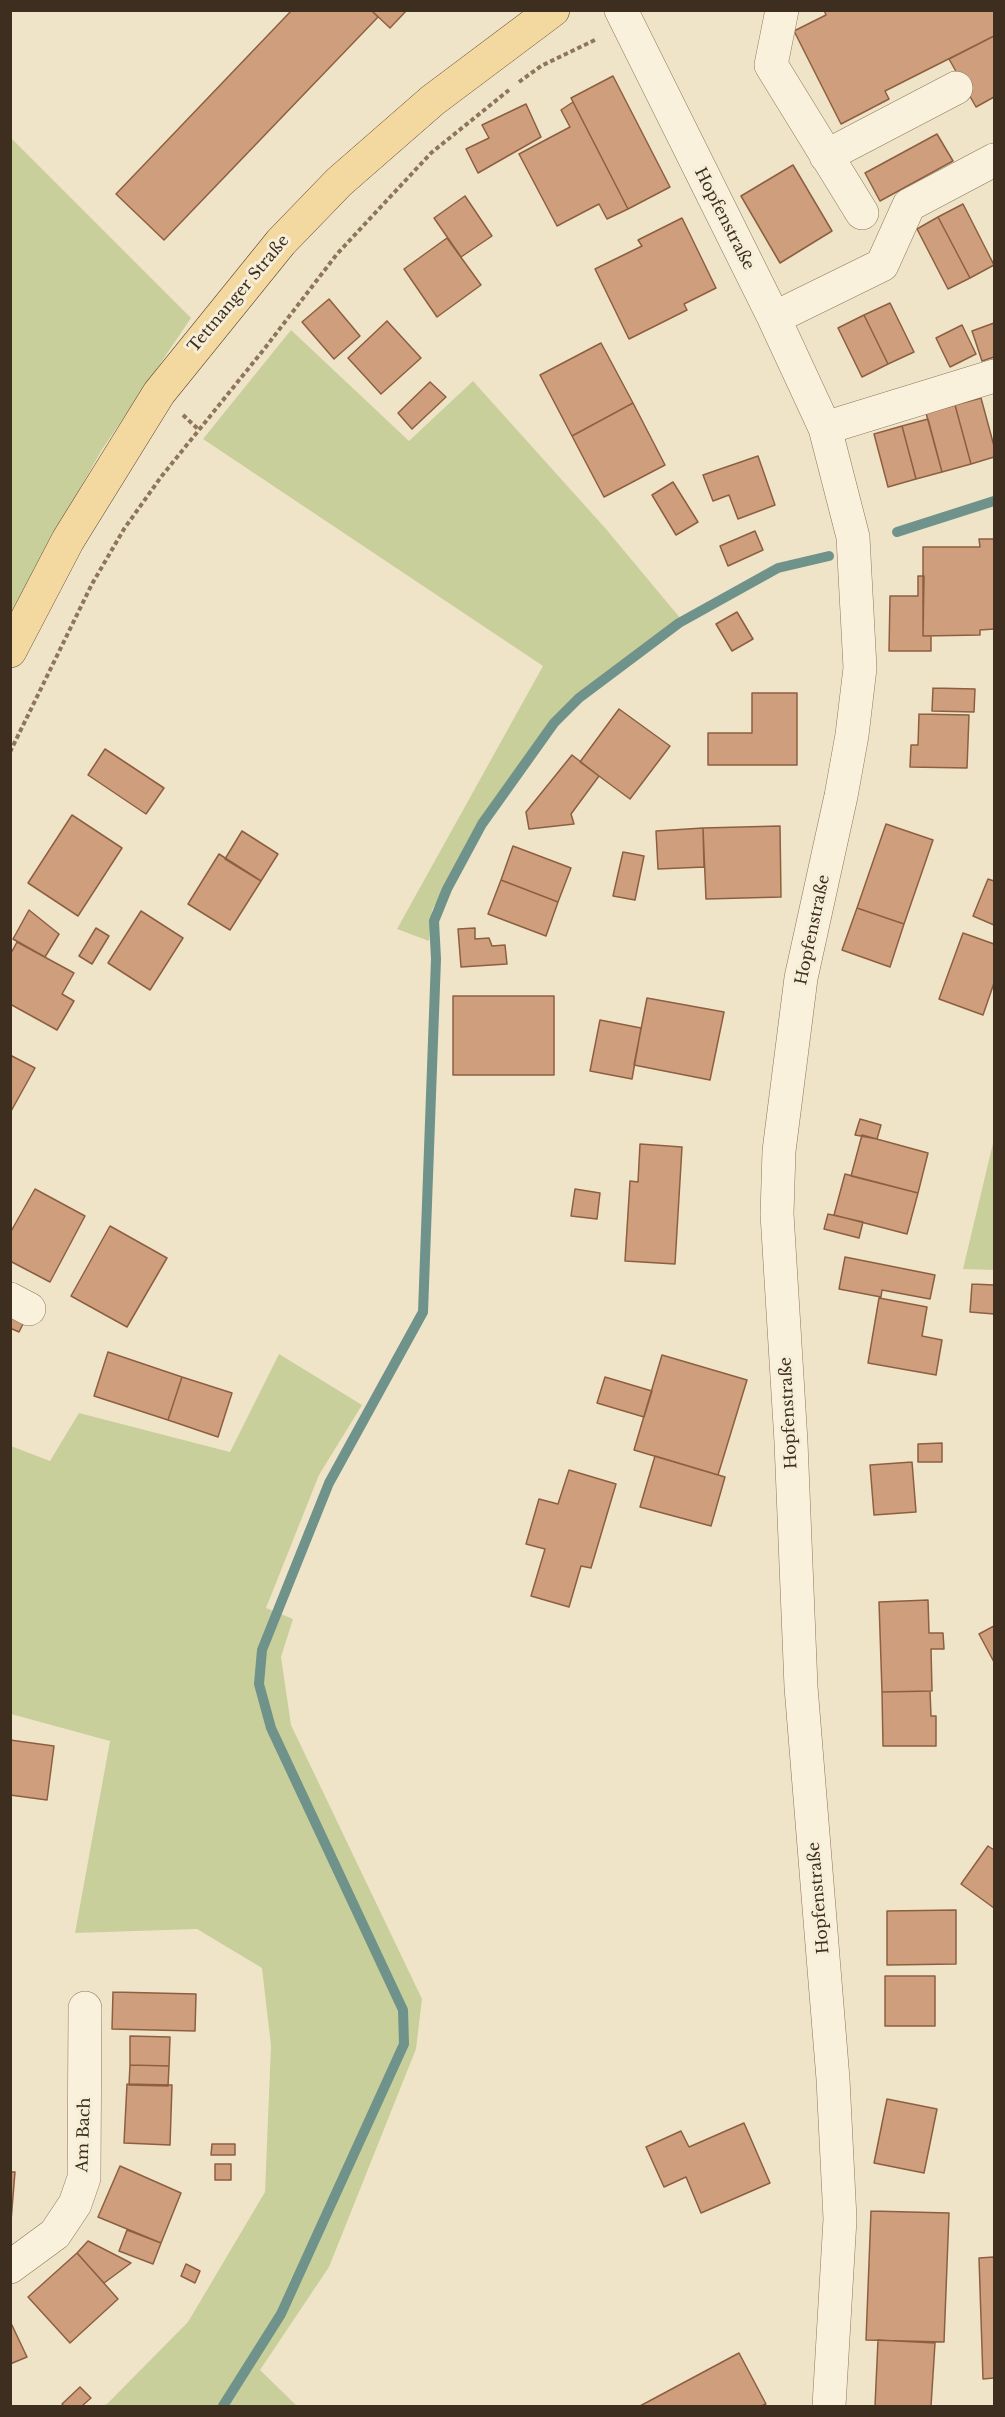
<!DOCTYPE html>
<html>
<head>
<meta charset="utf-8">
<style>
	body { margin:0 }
	#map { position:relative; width:1005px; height:2417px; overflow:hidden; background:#f0e4c8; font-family:"Libre Baskerville",serif }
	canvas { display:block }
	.frame { position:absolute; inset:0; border:12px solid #3d2e20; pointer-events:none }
</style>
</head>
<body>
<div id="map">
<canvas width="1005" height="2417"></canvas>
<div class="frame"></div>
</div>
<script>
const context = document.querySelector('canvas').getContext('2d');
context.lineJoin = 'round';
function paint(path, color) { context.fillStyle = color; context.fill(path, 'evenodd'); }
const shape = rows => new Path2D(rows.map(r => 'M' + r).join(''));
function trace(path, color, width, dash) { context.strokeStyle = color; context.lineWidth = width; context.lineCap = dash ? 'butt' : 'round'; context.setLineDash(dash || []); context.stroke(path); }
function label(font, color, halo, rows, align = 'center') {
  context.font = font + ' "Libre Baskerville",serif'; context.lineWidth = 6; context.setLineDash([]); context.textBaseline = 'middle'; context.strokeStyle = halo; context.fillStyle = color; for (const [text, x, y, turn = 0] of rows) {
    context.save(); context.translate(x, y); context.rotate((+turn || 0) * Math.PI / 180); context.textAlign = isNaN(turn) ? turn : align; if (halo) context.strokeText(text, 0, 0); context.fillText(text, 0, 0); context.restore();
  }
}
paint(shape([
	[11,138,191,318,101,451,11,612],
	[291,330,409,441,473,381,606,529,681,619,570,701,533,747,481,821,432,910,429,941,397,929,543,666,203,439],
	[994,1139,994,1270,963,1269],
	[279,1354,362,1405,319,1475,266,1608,293,1619,281,1657,291,1725,422,1999,416,2049,329,2267,260,2370,297,2406,101,2406,107,2404,188,2322,265,2192,271,2046,262,1968,197,1929,75,1933,110,1741,11,1714,11,1446,50,1461,79,1413,230,1452]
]), '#c9cf9b');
trace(shape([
	[897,532,994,501],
	[223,2406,281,2314,404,2044,403,2010,271,1728,259,1684,262,1650,329,1483,423,1312,436,959,434,921,447,889,482,824,554,723,579,698,679,623,778,568,829,556]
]), '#6f938a', 10);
const building = shape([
	[292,10,371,10,378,17,164,240,116,194,292,10],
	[371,10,407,10,390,28,371,10],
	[824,10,994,10,994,36,885,91,889,99,841,124,794,31,826,15,824,10],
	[994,36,994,97,976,107,949,59,994,36],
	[613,76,670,187,628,209,571,98,613,76],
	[573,102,628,209,607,219,599,204,557,226,519,154,570,127,561,110,573,102],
	[526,104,541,137,478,173,466,149,489,138,482,125,526,104],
	[937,134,953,161,880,201,865,173,937,134],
	[793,165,832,231,780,263,741,196,793,165],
	[465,196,492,236,461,257,434,218,465,196],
	[963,204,994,265,970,278,938,217,963,204],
	[938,217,970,278,948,289,917,229,938,217],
	[682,218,716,288,684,304,687,310,629,339,595,269,642,246,638,240,682,218],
	[447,238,481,285,437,317,404,269,447,238],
	[329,299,360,336,334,359,302,322,329,299],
	[890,303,914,352,888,364,864,315,890,303],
	[864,315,888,364,862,377,838,328,864,315],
	[387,321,421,358,381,394,348,358,387,321],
	[994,323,994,357,982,361,972,331,994,323],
	[962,325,976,354,950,367,936,338,962,325],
	[601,343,633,403,572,436,540,375,601,343],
	[430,382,446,397,412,429,398,413,430,382],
	[981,398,994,446,994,457,971,464,955,405,981,398],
	[633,403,665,465,604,497,572,436,633,403],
	[955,405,971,464,942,472,926,413,955,405],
	[928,419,942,472,916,479,902,426,928,419],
	[902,426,916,479,888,487,874,434,902,426],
	[758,456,775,505,738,519,729,495,713,501,703,475,758,456],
	[673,482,698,522,676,535,652,495,673,482],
	[755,531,763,550,728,566,720,546,755,531],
	[979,539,994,539,994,629,980,630,980,635,923,636,923,547,980,547,979,539],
	[918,576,924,576,923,636,931,636,931,651,889,651,890,596,918,596,918,576],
	[737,612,753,639,732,651,716,624,737,612],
	[933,688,975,689,974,712,932,711,933,688],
	[752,693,797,693,797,765,708,765,708,733,752,733,752,693],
	[619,709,670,746,630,799,580,762,619,709],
	[919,714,969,715,967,768,910,767,911,745,918,745,919,714],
	[105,749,164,788,146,814,88,775,105,749],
	[572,755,599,776,571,814,574,824,529,829,526,812,572,755],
	[72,815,122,848,78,916,28,883,72,815],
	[886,824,933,840,904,924,857,908,886,824],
	[780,826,781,897,706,899,703,828,780,826],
	[703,828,704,867,658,869,656,831,703,828],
	[242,831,278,854,261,881,225,859,242,831],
	[513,846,571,868,558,902,501,880,513,846],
	[623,852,644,856,635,900,613,896,623,852],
	[219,854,261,881,230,930,188,904,219,854],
	[988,879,994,881,994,925,973,916,988,879],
	[501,880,558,902,546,936,488,914,501,880],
	[857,908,904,924,890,967,842,950,857,908],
	[29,910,59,934,45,957,13,939,29,910],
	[141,911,183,938,150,990,108,963,141,911],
	[96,928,109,936,92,964,79,956,96,928],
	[475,928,475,939,489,938,492,946,505,945,507,964,461,967,458,929,475,928],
	[963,933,994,944,994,983,983,1015,939,999,963,933],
	[17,942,74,973,62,994,74,1001,57,1030,10,1004,10,955,17,942],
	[453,996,554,996,554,1075,453,1075,453,996],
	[647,998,724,1012,710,1080,634,1065,647,998],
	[600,1020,641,1028,632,1079,590,1071,600,1020],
	[10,1055,35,1068,10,1113,10,1055],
	[860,1119,881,1125,877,1139,855,1135,860,1119],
	[862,1135,928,1153,918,1193,851,1176,862,1135],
	[640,1144,682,1147,675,1264,625,1261,630,1181,638,1182,640,1144],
	[845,1174,918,1193,907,1234,834,1215,845,1174],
	[35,1189,85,1216,50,1282,10,1261,10,1233,35,1189],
	[575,1189,600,1193,597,1219,571,1216,575,1189],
	[828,1214,863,1222,859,1238,824,1229,828,1214],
	[110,1226,167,1258,127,1327,71,1296,110,1226],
	[845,1257,935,1275,930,1299,882,1290,881,1297,839,1289,845,1257],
	[972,1284,994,1285,994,1314,970,1312,972,1284],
	[879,1298,927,1307,922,1336,942,1340,936,1375,868,1363,879,1298],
	[10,1315,24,1322,19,1332,10,1328,10,1315],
	[108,1352,182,1377,168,1420,94,1396,108,1352],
	[662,1355,747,1380,718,1475,634,1450,662,1355],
	[182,1377,232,1393,218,1437,168,1420,182,1377],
	[605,1377,652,1391,644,1417,597,1403,605,1377],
	[942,1443,942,1462,918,1462,918,1444,942,1443],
	[655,1456,725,1477,711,1526,640,1507,655,1456],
	[912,1462,916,1512,874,1515,870,1465,912,1462],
	[569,1470,616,1484,591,1568,581,1566,569,1607,531,1596,545,1549,526,1544,539,1499,558,1504,569,1470],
	[928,1600,929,1633,943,1633,944,1649,931,1649,932,1691,882,1692,879,1602,928,1600],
	[994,1626,994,1662,979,1634,994,1626],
	[930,1691,931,1716,936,1716,936,1746,883,1746,882,1692,930,1691],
	[10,1740,54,1746,47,1800,10,1795,10,1740],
	[988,1846,994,1850,994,1908,961,1884,988,1846],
	[956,1910,956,1964,887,1965,887,1911,956,1910],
	[885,1976,935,1976,935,2026,885,2026,885,1976],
	[113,1992,196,1994,195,2031,112,2029,113,1992],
	[130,2036,170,2037,169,2066,130,2065,130,2036],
	[130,2065,169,2066,168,2086,129,2085,130,2065],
	[127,2084,172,2085,170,2145,124,2143,127,2084],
	[887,2099,937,2109,924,2173,874,2163,887,2099],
	[744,2123,770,2183,701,2213,686,2177,664,2187,646,2147,681,2131,689,2147,744,2123],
	[212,2144,235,2144,235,2155,211,2155,212,2144],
	[215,2164,231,2164,231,2180,215,2180,215,2164],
	[120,2166,181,2193,161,2243,98,2217,120,2166],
	[10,2172,15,2172,11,2221,10,2221,10,2172],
	[871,2211,949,2213,944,2342,866,2340,871,2211],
	[127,2230,161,2243,153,2264,119,2251,127,2230],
	[88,2241,131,2263,104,2283,77,2253,88,2241],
	[77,2253,118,2299,70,2343,28,2297,77,2253],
	[994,2257,994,2378,983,2379,979,2258,994,2257],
	[186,2264,200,2271,195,2283,181,2276,186,2264],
	[10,2321,27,2357,10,2364,10,2321],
	[878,2340,935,2343,931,2406,875,2406,878,2340],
	[739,2353,766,2404,761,2406,640,2406,739,2353],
	[80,2387,91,2398,82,2406,64,2406,62,2404,80,2387]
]);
paint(building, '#cf9f7d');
trace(building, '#8d5f41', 1.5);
const minor = shape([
	[621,10,774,318,825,428,853,537,860,668,852,735,841,796,801,978,779,1151,777,1214,791,1442,801,1687,833,2079,840,2219,829,2406],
	[782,10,771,65,862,213],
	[826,156,956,88],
	[774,318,882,265,909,205,994,160],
	[825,428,994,376],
	[10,1299,29,1309],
	[10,2267,55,2234,75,2204,84,2178,85,2008]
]);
const major = shape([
	[10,651,68,540,159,393,281,242,339,182,433,100,553,10]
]);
trace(minor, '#8d765c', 34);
trace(major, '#5b4430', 34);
trace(shape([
	[519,82,541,66,597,39],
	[183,415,198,429],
	[10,752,92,584,124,529,161,477,265,348,337,254,431,153,509,90]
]), '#8d765c', 4, [4.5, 3]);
trace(minor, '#faf1dc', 33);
trace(major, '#f3d9a0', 33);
label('16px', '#3d2e20', '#f7eed8', [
	["Hopfenstraße",724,219,63],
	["Tettnanger Straße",239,294,-50],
	["Hopfenstraße",813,930,-78],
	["Hopfenstraße",789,1413,-93],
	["Hopfenstraße",819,1898,-95],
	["Am Bach",84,2135,-88]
]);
</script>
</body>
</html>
